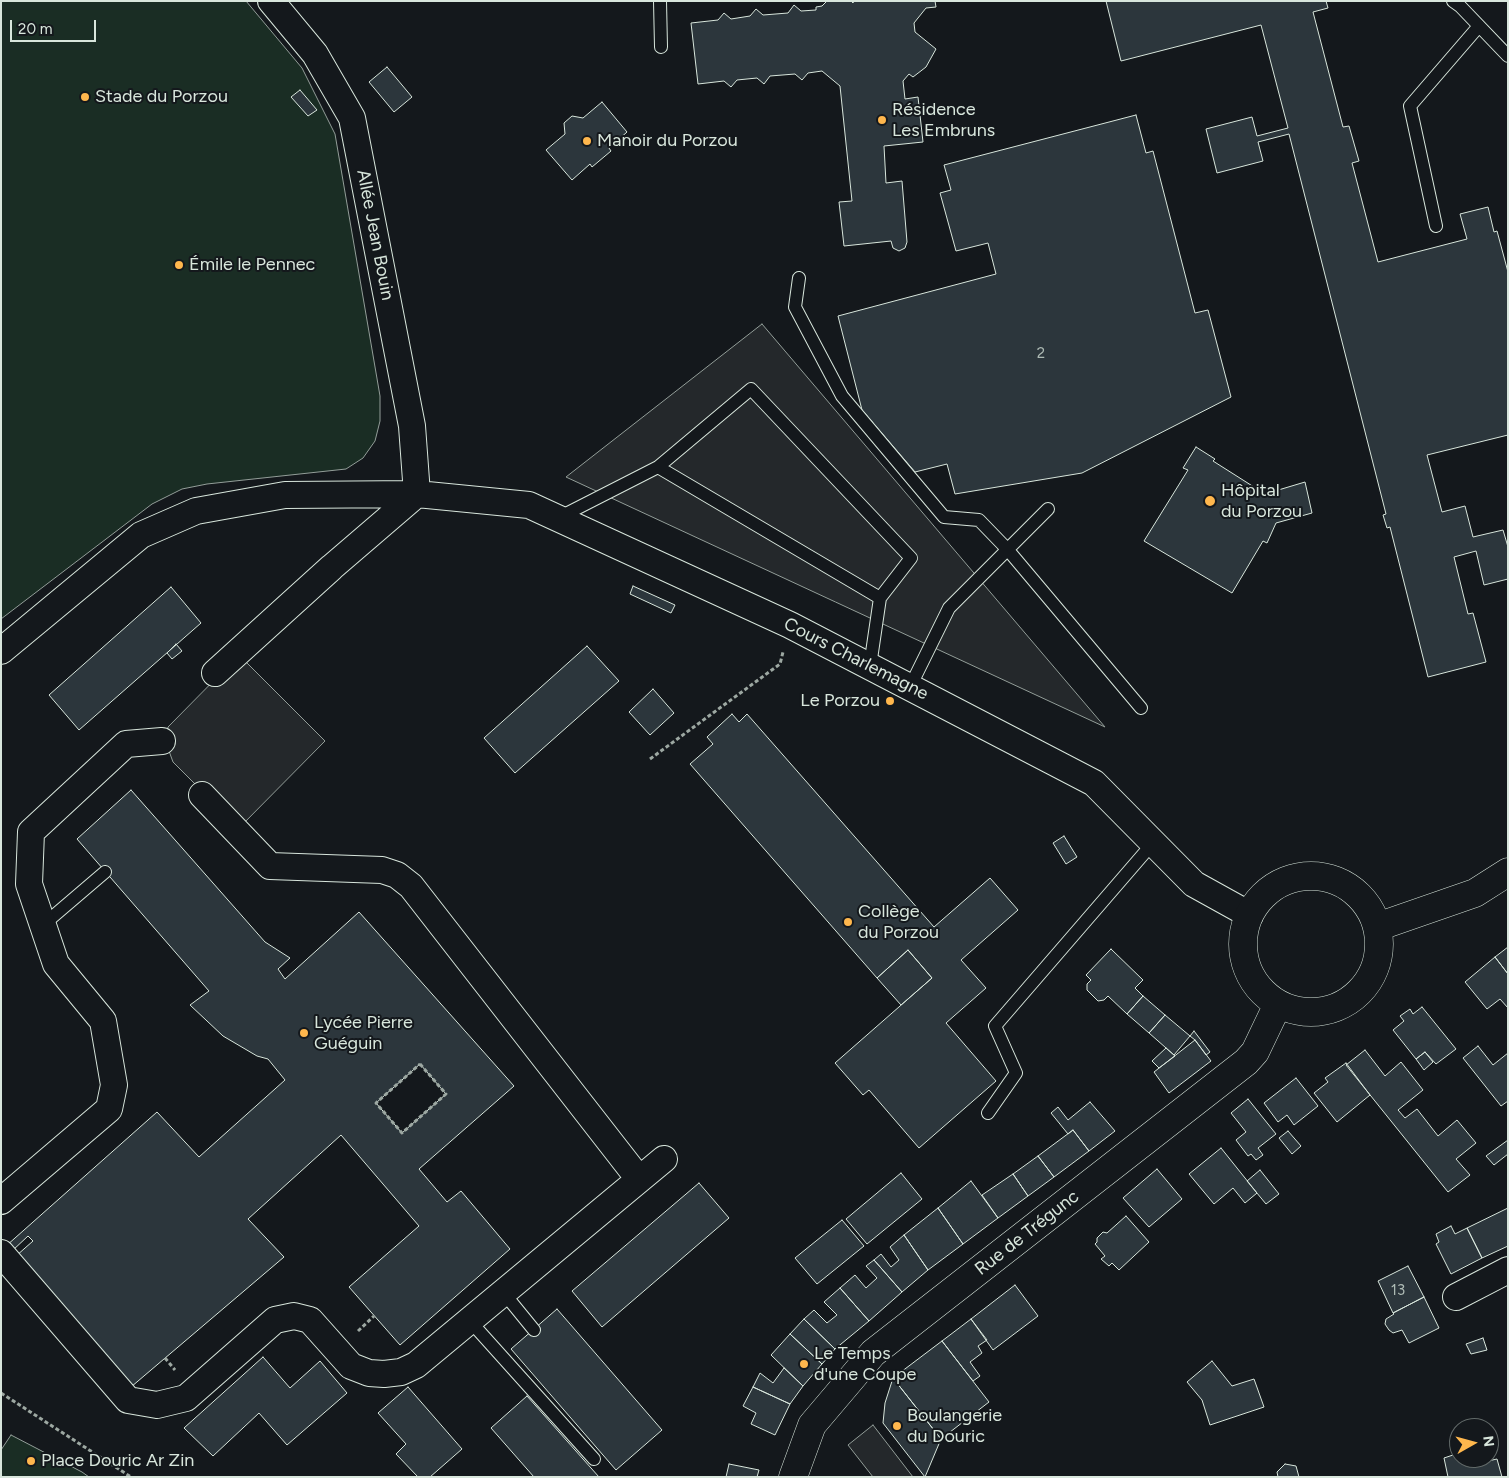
<!DOCTYPE html>
<html>
<head>
<meta charset="utf-8">
<style>
	body { margin:0 }
	#map { position:relative; width:1509px; height:1478px; overflow:hidden; background:#14181c; font-family:Figtree,sans-serif }
	canvas { display:block }
	.frame { position:absolute; inset:0; border:2px solid #d8e6dc; pointer-events:none }
	.north { position:absolute; left:1449px; top:1418px; width:50px; height:50px; box-sizing:border-box; background:#14181c; border:1px solid #626a69; border-radius:50%; rotate:83deg; font-size:14px; font-weight:700; line-height:20px; text-align:center; color:#d8e6dc }
	.north::after { content:''; display:block; margin:auto; width:18px; height:22px; background:#ffb74d; clip-path:polygon(50% 0,100% 100%,50% 72%,0 100%) }
	.scale { position:absolute; left:10px; top:20px; width:86px; height:22px; box-sizing:border-box; border:2px solid #d8e6dc; border-top:0; padding-left:6px; font-size:15px; line-height:18px; white-space:nowrap; color:#d8e6dc; -webkit-text-stroke:4px #14181c; paint-order:stroke }
</style>
</head>
<body>
<div id="map">
<canvas width="1509" height="1478"></canvas>
<div class="frame"></div>
<div class="north">N</div>
<div class="scale">20 m</div>
</div>
<script>
const context = document.querySelector('canvas').getContext('2d');
context.lineJoin = 'round';
function paint(path, color) { context.fillStyle = color; context.fill(path, 'evenodd'); }
const shape = rows => new Path2D(rows.map(r => 'M' + r).join(''));
function trace(path, color, width, dash) { context.strokeStyle = color; context.lineWidth = width; context.lineCap = dash ? 'butt' : 'round'; context.setLineDash(dash || []); context.stroke(path); }
function label(font, color, halo, rows, align = 'center') {
  context.font = font + ' Figtree,sans-serif'; context.lineWidth = 4; context.setLineDash([]); context.textBaseline = 'middle'; context.strokeStyle = halo; context.fillStyle = color; for (const [text, x, y, turn = 0] of rows) {
    context.save(); context.translate(x, y); context.rotate((+turn || 0) * Math.PI / 180); context.textAlign = isNaN(turn) ? turn : align; if (halo) context.strokeText(text, 0, 0); context.fillText(text, 0, 0); context.restore();
  }
}
const green = shape([
	[1,1,246,1,302,68,335,134,380,396,380,421,375,441,363,458,346,469,207,484,182,489,152,504,1,619,1,1],
	[11,1435,82,1472,89,1477,1,1477,1,1450,11,1435]
]);
paint(green, '#1a2d24');
trace(green, '#939e99', 1);
const parking = shape([
	[762,324,1105,727,566,477,762,324],
	[239,655,325,741,239,828,173,762,165,740,168,727,239,655],
	[873,1425,913,1477,873,1477,848,1445,873,1425]
]);
paint(parking, '#24282b');
trace(parking, '#939e99', 1);
const building = shape([
	[851,1,853,3,854,1,935,1,936,7,926,8,914,23,915,32,936,49,926,67,913,77,909,74,903,81,905,99,918,97,923,142,884,146,886,183,902,181,907,242,905,248,899,251,893,248,891,241,844,246,839,202,852,201,840,86,822,71,808,73,802,80,795,74,770,76,764,84,757,78,737,80,731,87,724,81,698,84,691,23,718,20,724,13,731,19,750,16,756,9,763,15,788,13,794,5,801,11,816,10,816,7,822,6,827,1,851,1],
	[1106,1,1326,1,1328,8,1313,12,1343,127,1349,126,1359,161,1352,163,1378,262,1467,239,1460,214,1488,207,1494,232,1497,231,1508,272,1508,435,1427,455,1442,512,1465,506,1473,537,1503,530,1508,547,1508,579,1484,585,1476,551,1454,557,1468,614,1473,613,1486,662,1428,677,1390,527,1387,528,1383,515,1386,514,1289,134,1258,142,1263,161,1217,173,1206,129,1252,117,1257,136,1288,128,1261,25,1121,61,1106,1],
	[387,67,412,97,394,112,369,82,387,67],
	[300,90,317,110,308,116,291,97,300,90],
	[602,102,627,132,609,148,611,151,592,167,590,164,572,180,546,150,565,134,564,123,572,116,583,118,602,102],
	[1136,115,1146,153,1153,151,1195,313,1208,310,1231,397,1082,473,955,494,947,464,915,472,862,410,838,316,996,274,988,243,956,251,940,193,951,190,944,165,1136,115],
	[1196,447,1215,459,1213,461,1265,494,1305,482,1312,513,1276,523,1267,543,1263,541,1232,593,1144,541,1188,470,1183,468,1196,447],
	[633,586,675,605,671,613,630,594,633,586],
	[171,587,201,623,79,730,49,695,171,587],
	[176,644,182,651,172,659,167,653,176,644],
	[587,646,619,681,515,773,484,738,587,646],
	[653,689,674,713,650,735,629,712,653,689],
	[732,714,739,722,747,714,934,927,990,878,1018,910,961,960,986,988,946,1023,996,1081,919,1148,869,1090,863,1095,835,1063,932,978,908,950,877,978,690,764,713,744,707,737,732,714],
	[131,790,265,942,290,958,278,969,285,979,359,912,514,1086,419,1169,447,1202,461,1191,510,1249,400,1345,349,1287,419,1226,341,1135,248,1219,284,1257,131,1387,16,1256,33,1241,28,1236,12,1251,6,1246,157,1112,199,1157,285,1080,268,1059,257,1056,223,1036,190,1005,209,991,77,839,131,790],
	[420,1064,446,1094,402,1133,376,1103,420,1064],
	[1064,836,1077,857,1066,864,1053,843,1064,836],
	[1508,947,1508,974,1495,957,1508,947],
	[1111,949,1143,980,1135,988,1143,996,1127,1014,1108,996,1104,1000,1098,1001,1087,990,1087,984,1091,980,1086,975,1111,949],
	[908,950,932,978,901,1005,877,978,908,950],
	[1495,957,1508,974,1508,1008,1500,999,1487,1009,1465,982,1495,957],
	[1143,996,1165,1015,1149,1033,1127,1014,1143,996],
	[1422,1007,1456,1049,1436,1064,1425,1052,1416,1059,1393,1030,1404,1021,1400,1016,1410,1009,1413,1014,1422,1007],
	[1165,1015,1190,1036,1174,1055,1149,1033,1165,1015],
	[1194,1031,1210,1052,1206,1055,1195,1040,1190,1036,1194,1031],
	[1195,1040,1211,1061,1169,1093,1154,1072,1195,1040],
	[1478,1046,1493,1065,1508,1053,1508,1101,1501,1106,1463,1058,1478,1046],
	[1166,1048,1175,1056,1159,1068,1152,1061,1166,1048],
	[1365,1050,1385,1076,1401,1062,1423,1090,1398,1110,1405,1118,1417,1109,1438,1136,1457,1120,1476,1143,1456,1159,1470,1175,1448,1192,1346,1065,1365,1050],
	[1425,1052,1433,1062,1424,1070,1416,1059,1425,1052],
	[1346,1063,1370,1095,1337,1122,1314,1093,1328,1082,1325,1078,1346,1063],
	[1296,1078,1318,1106,1294,1125,1287,1115,1278,1122,1264,1103,1296,1078],
	[1248,1099,1276,1134,1258,1148,1263,1155,1256,1160,1251,1154,1248,1156,1236,1140,1246,1132,1231,1113,1248,1099],
	[1090,1102,1115,1131,1089,1151,1073,1130,1068,1134,1051,1113,1058,1107,1068,1120,1090,1102],
	[1073,1130,1089,1151,1054,1177,1038,1156,1073,1130],
	[1288,1131,1301,1146,1292,1154,1279,1138,1288,1131],
	[1508,1140,1508,1154,1494,1165,1486,1156,1508,1140],
	[1221,1148,1257,1193,1245,1203,1233,1188,1214,1204,1189,1174,1221,1148],
	[1038,1156,1054,1177,1028,1196,1013,1174,1038,1156],
	[1157,1169,1182,1199,1149,1227,1123,1198,1157,1169],
	[1260,1170,1279,1194,1266,1204,1247,1181,1260,1170],
	[901,1173,922,1199,867,1244,846,1219,901,1173],
	[1013,1174,1028,1196,998,1218,982,1195,1013,1174],
	[971,1181,998,1218,963,1244,938,1208,971,1181],
	[699,1183,729,1218,602,1327,572,1291,699,1183],
	[938,1208,963,1244,928,1270,904,1235,938,1208],
	[1508,1208,1508,1246,1482,1258,1467,1228,1508,1208],
	[1126,1216,1149,1242,1119,1270,1112,1263,1109,1266,1101,1259,1105,1256,1095,1244,1097,1242,1097,1238,1103,1232,1107,1233,1126,1216],
	[842,1220,864,1246,817,1284,795,1258,842,1220],
	[1451,1226,1455,1234,1467,1228,1482,1258,1451,1274,1436,1244,1439,1242,1436,1234,1451,1226],
	[904,1235,928,1270,902,1292,874,1260,881,1254,891,1267,899,1260,890,1247,904,1235],
	[874,1260,902,1292,869,1321,840,1288,855,1275,866,1288,877,1278,866,1266,874,1260],
	[1408,1266,1424,1297,1393,1313,1378,1281,1408,1266],
	[1015,1285,1038,1316,993,1350,971,1319,1015,1285],
	[840,1288,869,1321,835,1349,804,1319,814,1310,827,1323,837,1315,824,1302,840,1288],
	[1424,1297,1439,1328,1409,1343,1402,1330,1393,1333,1389,1330,1385,1324,1386,1319,1394,1314,1393,1313,1424,1297],
	[557,1309,662,1430,616,1470,511,1349,557,1309],
	[804,1319,835,1349,822,1364,790,1334,804,1319],
	[971,1319,987,1340,978,1346,982,1353,970,1362,980,1376,973,1381,942,1341,971,1319],
	[790,1334,822,1364,803,1386,771,1355,790,1334],
	[1483,1338,1487,1350,1471,1354,1466,1344,1483,1338],
	[942,1341,989,1402,941,1439,893,1378,942,1341],
	[263,1357,290,1388,320,1361,347,1393,287,1445,259,1413,213,1456,184,1428,263,1357],
	[1212,1361,1232,1386,1254,1379,1264,1407,1210,1425,1202,1400,1187,1382,1212,1361],
	[784,1368,803,1386,790,1404,753,1387,760,1373,773,1383,784,1368],
	[893,1378,941,1439,925,1477,883,1423,885,1403,893,1378],
	[408,1387,462,1449,430,1477,418,1477,396,1454,406,1444,378,1413,408,1387],
	[753,1387,790,1404,775,1435,751,1424,756,1413,743,1406,753,1387],
	[527,1396,599,1477,534,1477,491,1428,527,1396],
	[1459,1453,1459,1458,1487,1458,1488,1461,1497,1459,1502,1477,1448,1477,1444,1458,1459,1453],
	[729,1464,759,1470,757,1477,726,1477,729,1464],
	[1285,1464,1296,1466,1299,1477,1278,1477,1277,1472,1285,1464]
]);
paint(building, '#2c363c');
trace(building, '#d8e6dc', 1);
const service = shape([
	[660,1,661,47],
	[1453,1,1460,6,1508,56],
	[1436,226,1410,106,1479,26],
	[799,278,795,307,842,396,944,517,979,520,1008,550,1141,708],
	[558,518,658,467],
	[870,666,880,598,911,558,751,389,658,467,880,598],
	[910,687,949,608,1048,509],
	[43,925,105,872],
	[988,1113,1016,1073,995,1026,1153,843],
	[503,1292,534,1330],
	[470,1321,594,1459]
]);
const minor = shape([
	[271,1,315,54,352,118,412,426,417,494],
	[1,651,141,535,196,511,285,495,417,494,529,505,790,625,1094,783,1194,884,1250,915],
	[215,673,332,567,417,494],
	[202,795,270,866,382,870,397,875,411,886,639,1179],
	[1,1201,109,1109,114,1085,103,1021,56,964,29,884,31,832,126,744,162,741],
	[1,1253,128,1400,157,1405,186,1398,275,1320,294,1316,310,1320,351,1366,369,1373,384,1374,401,1372,416,1365,664,1159],
	[1456,1297,1508,1270]
]);
const secondary = shape([
	'1243 944a68 68 0 1 1 136 0a68 68 0 1 1-136 0Z',
	[1377,927,1475,893,1508,872],
	[793,1477,812,1425,873,1353,1246,1062,1255,1052,1278,1004]
]);
trace(service, '#d8e6dc', 14);
trace(minor, '#d8e6dc', 28);
trace(secondary, '#d8e6dc', 29);
trace(shape([
	[650,759,780,664,783,652],
	[420,1064,446,1094,402,1133,376,1103,420,1064],
	[358,1331,374,1316],
	[165,1358,175,1370],
	[1,1393,131,1477]
]), '#9da8a2', 3, [4, 2.5]);
trace(service, '#14181c', 12);
trace(minor, '#14181c', 26);
trace(secondary, '#14181c', 28);
for (const [x, y, r, color] of [
	[85,97,5,"#ffb74d"],
	[882,120,5,"#ffb74d"],
	[587,141,5,"#ffb74d"],
	[179,265,5,"#ffb74d"],
	[1210,501,6,"#ffb74d"],
	[890,701,5,"#ffb74d"],
	[848,922,5,"#ffb74d"],
	[304,1033,5,"#ffb74d"],
	[804,1364,5,"#ffb74d"],
	[897,1426,5,"#ffb74d"],
	[31,1461,5,"#ffb74d"]
]) { const dot = new Path2D(); dot.arc(x, y, r, 0, 2 * Math.PI); context.fillStyle = color; context.fill(dot); trace(dot, '#14181c', 2); }
label('15px', '#adbab4', null, [
	["2",1041,354],
	["13",1398,1291]
]);
label('18px', '#d8e6dc', '#14181c', [
	["Stade du Porzou",95,97],
	["Résidence",892,110],
	["Les Embruns",892,131],
	["Manoir du Porzou",597,141],
	["Émile le Pennec",189,265],
	["Hôpital",1221,491],
	["du Porzou",1221,512],
	["Le Porzou",880,701,"right"],
	["Collège",858,912],
	["du Porzou",858,933],
	["Lycée Pierre",314,1023],
	["Guéguin",314,1044],
	["Le Temps",814,1354],
	["d'une Coupe",814,1375],
	["Boulangerie",907,1416],
	["du Douric",907,1437],
	["Place Douric Ar Zin",41,1461]
], 'left');
label('18px', '#d8e6dc', '#14181c', [
	["Allée Jean Bouin",375,235,79],
	["Cours Charlemagne",856,659,27],
	["Rue de Trégunc",1027,1233,-38]
]);
</script>
</body>
</html>
